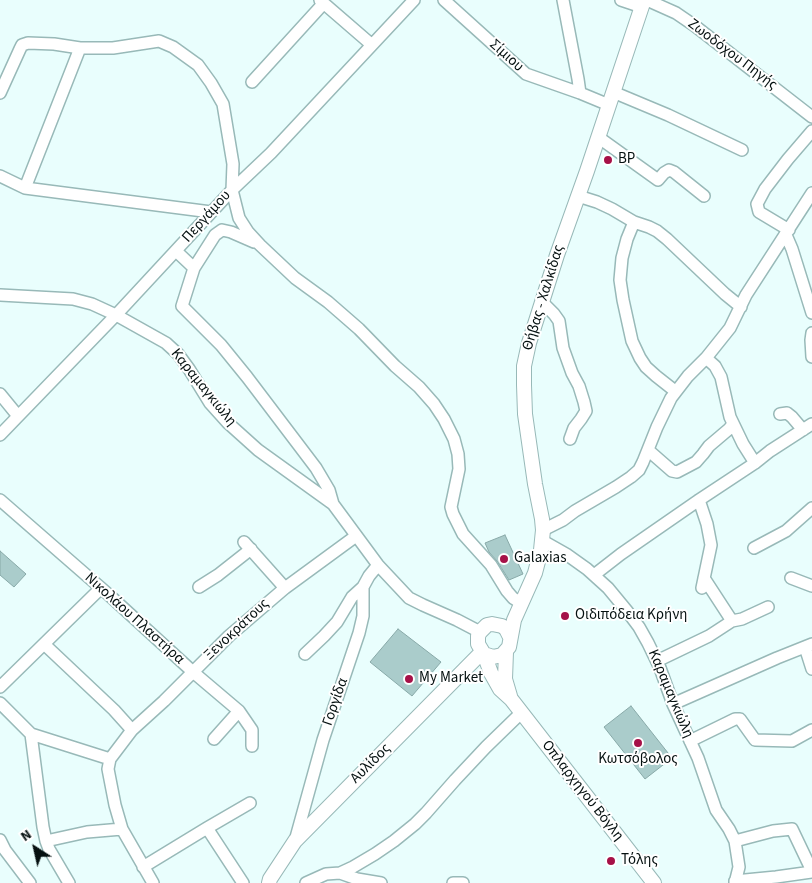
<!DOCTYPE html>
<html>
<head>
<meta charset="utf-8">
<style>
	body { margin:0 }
	#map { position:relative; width:812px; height:883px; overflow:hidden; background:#e9fefd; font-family:"Source Sans 3",sans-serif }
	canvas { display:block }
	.north { position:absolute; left:10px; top:823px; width:50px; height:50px; -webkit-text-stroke:4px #fff; paint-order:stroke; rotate:325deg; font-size:14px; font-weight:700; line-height:20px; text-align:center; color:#051010 }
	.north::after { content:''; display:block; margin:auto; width:18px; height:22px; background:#051010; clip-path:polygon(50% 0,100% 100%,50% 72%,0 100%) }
</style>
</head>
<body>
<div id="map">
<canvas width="812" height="883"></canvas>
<div class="north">N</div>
</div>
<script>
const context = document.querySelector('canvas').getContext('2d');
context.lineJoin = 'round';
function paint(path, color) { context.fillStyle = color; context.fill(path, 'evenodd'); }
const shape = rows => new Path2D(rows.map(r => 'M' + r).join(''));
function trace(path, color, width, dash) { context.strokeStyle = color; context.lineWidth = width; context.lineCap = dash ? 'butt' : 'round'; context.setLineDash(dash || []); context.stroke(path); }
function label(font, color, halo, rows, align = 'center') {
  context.font = font + ' "Source Sans 3",sans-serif'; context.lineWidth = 4; context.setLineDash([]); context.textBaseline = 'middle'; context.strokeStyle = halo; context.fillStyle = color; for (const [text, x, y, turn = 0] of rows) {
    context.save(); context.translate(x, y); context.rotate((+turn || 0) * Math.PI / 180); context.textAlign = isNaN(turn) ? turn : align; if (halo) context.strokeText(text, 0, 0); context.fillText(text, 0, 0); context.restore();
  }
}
const building = shape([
	[505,535,523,574,509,580,497,561,489,552,485,543,505,535],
	[0,551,26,574,14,587,0,575,0,551],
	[398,629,441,662,412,696,370,662,398,629],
	[631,706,672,758,645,779,604,727,631,706]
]);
paint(building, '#aacccb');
trace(building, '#88a9a8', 1);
const minor = shape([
	[320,0,372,45],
	[444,0,526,74,580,93,609,105],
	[563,0,578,79,580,93],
	[621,0,642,7],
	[647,0,676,13,695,26,812,117],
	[252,82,323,4],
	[613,92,668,115,742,150],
	[0,93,20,49,22,45,28,43,54,44,80,48,113,48,159,41,173,47,198,65,211,83,223,104,233,164,232,190,239,218,248,232,260,245,295,278,328,302,359,329,395,366,419,387,434,404,444,419,454,439,458,454,459,469,451,507,453,514,463,534,491,565,507,591,513,598,521,603],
	[598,137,658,180,664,173,669,170,674,172,704,196],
	[0,176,25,188,211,212],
	[25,188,80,48],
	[578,196,597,202,612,209,634,222,649,227,657,231,667,239,725,294,741,307],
	[634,222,627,239,622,258,620,280,623,300,632,341,640,358,646,367,656,376,675,391],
	[789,230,759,212,757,204,765,189,788,159,812,131],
	[786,235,792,249,812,313],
	[176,251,194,268,182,306,221,345,247,377,316,468,329,490,333,504,378,565,409,598,423,605,457,620,480,632],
	[194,268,215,235,222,230,231,232,254,242],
	[0,295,73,299,92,304,116,315,166,343,178,354,189,369,210,403,228,423,258,450,333,504],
	[542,302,554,314,559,321,563,348,572,373,579,386,584,402,586,411,581,419,574,428,570,439],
	[812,333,811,340,812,357],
	[706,358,715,366,721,377,730,417,743,444,755,463],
	[0,394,18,416],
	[780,414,787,413,792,417,803,430],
	[0,435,116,315,232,190,271,153,414,0],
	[648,450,672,471,677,472,696,462,703,454,709,446,729,429,733,424],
	[0,500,109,595,193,672,239,711,252,730,252,746],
	[699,500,707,524,711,545,702,588],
	[543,530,563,520,575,511,616,487,631,477,639,470,643,462,657,427,671,398,688,376,706,358,730,328,746,295,812,193],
	[543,541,566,554,587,569,608,588,627,611,639,627,648,643,660,668,673,704,698,758,716,810,729,829,735,841,739,867,735,883],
	[244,542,285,588],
	[754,548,786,531,812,508],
	[594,575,621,554,699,500,755,463,770,451,812,424],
	[704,578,732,621],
	[791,578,812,586],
	[199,587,218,575,251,549],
	[44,644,114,710,132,730],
	[805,647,812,669],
	[305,654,324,636,337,622,352,597,363,587],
	[657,661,709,636,732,621,742,619,768,607],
	[0,687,101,588],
	[0,703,31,734,110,759],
	[673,704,777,658,812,644],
	[31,734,43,827,46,841,49,849,69,883],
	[214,739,239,711],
	[690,741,735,719,740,719,755,740,792,741,812,730],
	[207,828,243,883],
	[0,840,5,850,30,883],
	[46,841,87,832,122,829],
	[295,841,323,740,359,633,363,616,363,587,369,576,378,565],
	[735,841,773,831,792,829,812,871],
	[143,867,207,828,250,803],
	[340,873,353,867,375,854,394,841,415,824,426,813,455,780,486,747,521,713],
	[735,881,776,877,812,872],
	[153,883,122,829,115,805,108,769,110,759,132,730,164,701,229,636,285,588,356,536],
	[306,883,326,874,340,873,357,879,381,883],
	[453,883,463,883]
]);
const major = shape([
	[510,637,506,629,502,626,492,624,487,625,480,632,478,636,478,644,484,654,493,657,502,655,509,647,514,620,535,573,541,550,543,530,542,519,535,484,525,414,524,385,524,366,529,343,557,255,587,171,644,0],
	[506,652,505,679,510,696],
	[484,654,491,673,500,689,511,699,654,883],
	[269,883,270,879,295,841,482,652]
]);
trace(minor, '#98b9b8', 14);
trace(major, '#98b9b8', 16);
trace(minor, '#fff', 11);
trace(major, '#fff', 14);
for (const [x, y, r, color] of [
	[608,160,5,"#a61148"],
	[504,559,5,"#a61148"],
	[565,616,5,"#a61148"],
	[409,679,5,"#a61148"],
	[638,743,5,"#a61148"],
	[611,861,5,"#a61148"]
]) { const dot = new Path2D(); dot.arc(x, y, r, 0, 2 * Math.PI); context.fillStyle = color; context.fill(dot); trace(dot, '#fff', 2); }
label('15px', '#051010', '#fff', [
	["Ζωοδόχου Πηγής",732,55,37],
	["Σίμιου",506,56,42],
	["Περγάμου",207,217,-48],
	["Θήβας - Χαλκίδας",544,298,-73],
	["Καραμαγκιώλη",203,388,51],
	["Νικολάου Πλαστήρα",134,619,42],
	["Ξενοκράτους",237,630,-43],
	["Καραμαγκιώλη",670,694,67],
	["Γοργίδα",336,702,-71],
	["Αυλίδος",371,764,-45],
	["Οπλαρχηγού Βόγλη",582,791,52]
]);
label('15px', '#051010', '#fff', [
	["BP",618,160],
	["Galaxias",514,559],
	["Οιδιπόδεια Κρήνη",575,616],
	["My Market",419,679],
	["Κωτσόβολος",638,760,"center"],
	["Τόλης",621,861]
], 'left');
</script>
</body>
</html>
